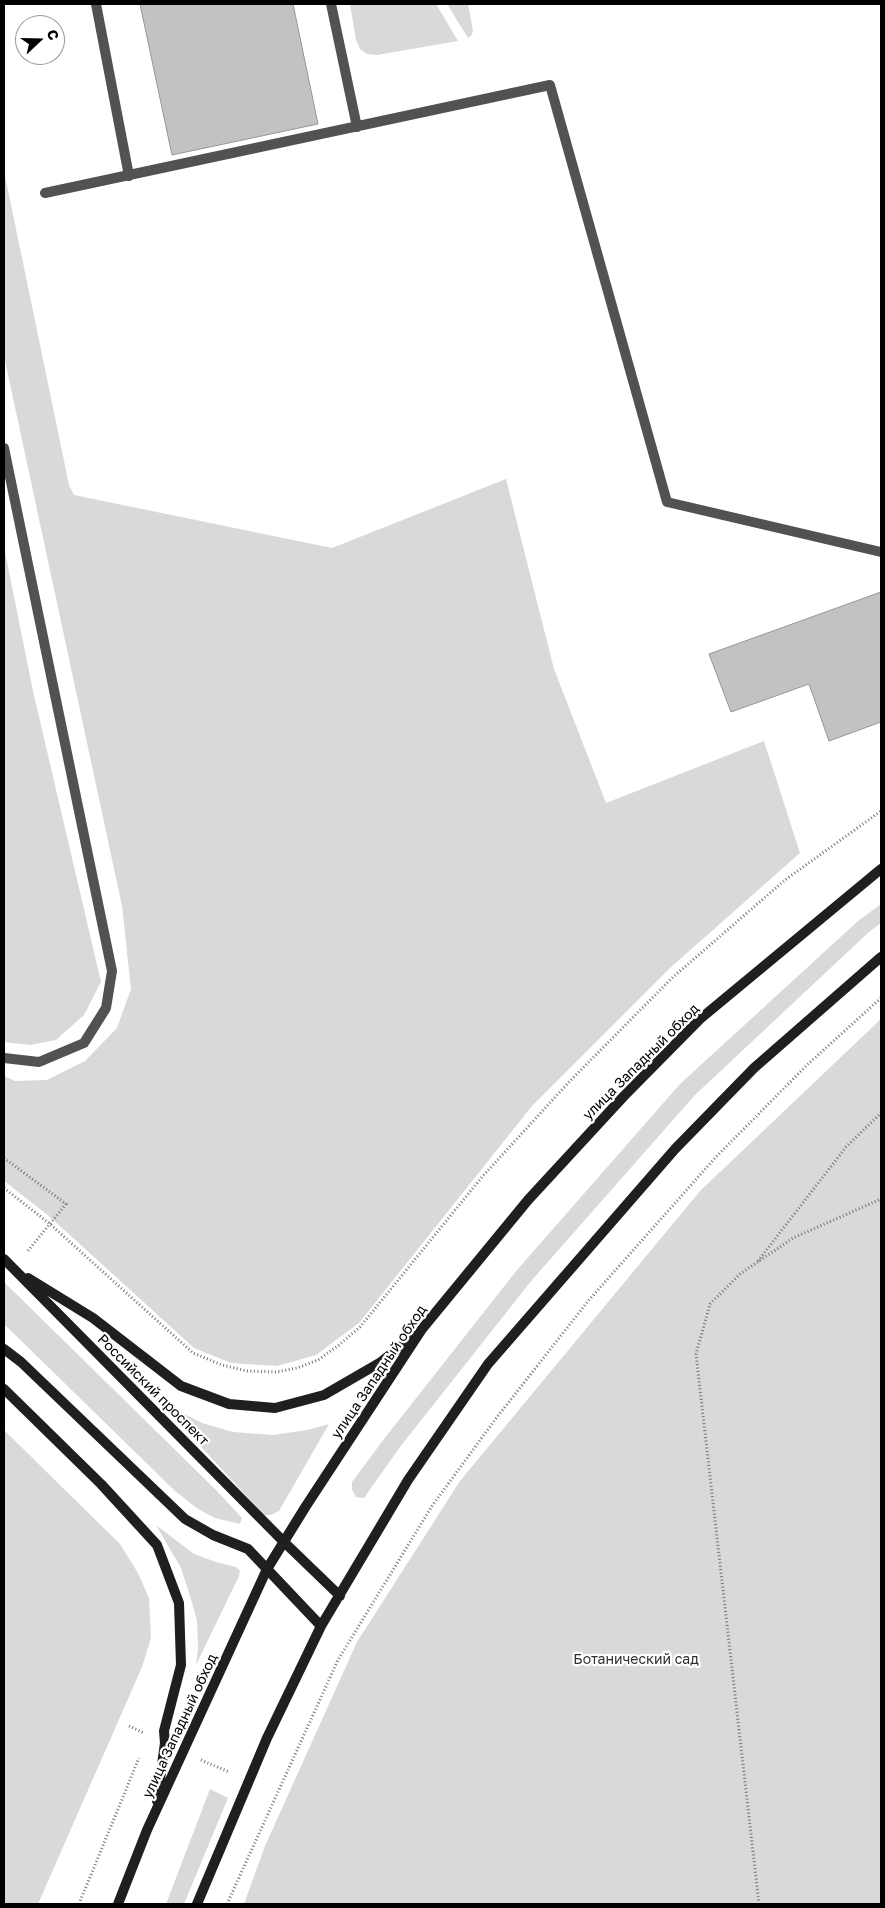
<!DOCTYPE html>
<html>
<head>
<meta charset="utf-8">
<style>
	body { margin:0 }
	#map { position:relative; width:885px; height:1908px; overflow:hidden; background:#fff; font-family:"Golos Text",sans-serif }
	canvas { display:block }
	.frame { position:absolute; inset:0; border:5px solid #000; pointer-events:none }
	.north { position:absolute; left:15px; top:15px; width:50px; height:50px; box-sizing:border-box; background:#fff; border:1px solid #999; border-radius:50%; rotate:69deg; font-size:14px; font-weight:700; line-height:20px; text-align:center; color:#000 }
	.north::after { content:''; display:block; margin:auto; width:18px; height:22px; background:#000; clip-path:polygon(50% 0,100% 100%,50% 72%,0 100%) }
</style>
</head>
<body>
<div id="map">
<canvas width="885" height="1908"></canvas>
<div class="frame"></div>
<div class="north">С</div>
</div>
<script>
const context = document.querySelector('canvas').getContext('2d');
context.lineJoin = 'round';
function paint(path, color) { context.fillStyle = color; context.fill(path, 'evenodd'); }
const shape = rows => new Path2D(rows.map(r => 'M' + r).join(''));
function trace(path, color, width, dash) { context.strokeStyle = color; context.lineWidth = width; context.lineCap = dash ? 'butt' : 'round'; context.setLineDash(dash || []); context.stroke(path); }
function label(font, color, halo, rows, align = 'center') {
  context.font = font + ' "Golos Text",sans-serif'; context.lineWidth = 4.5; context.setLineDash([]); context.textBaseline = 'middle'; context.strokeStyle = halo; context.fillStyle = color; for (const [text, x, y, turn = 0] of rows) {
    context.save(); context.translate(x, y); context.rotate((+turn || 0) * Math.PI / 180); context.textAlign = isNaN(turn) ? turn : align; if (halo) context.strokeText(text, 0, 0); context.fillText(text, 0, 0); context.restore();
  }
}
paint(shape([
	[350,4,436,4,458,41,377,55,367,54,360,49,356,40],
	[447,4,468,4,473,30,472,35,468,38],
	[4,171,69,485,74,495,332,548,506,479,554,669,606,803,764,741,800,853,670,968,532,1106,359,1323,316,1355,277,1366,231,1363,194,1348,49,1216,4,1181,4,1076,15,1081,47,1080,85,1061,117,1028,131,989,122,906,4,356],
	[4,547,33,691,101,982,84,1015,56,1040,30,1045,4,1042],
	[881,904,881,923,869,932,695,1095,532,1280,400,1447,364,1498,356,1497,352,1490,352,1482,384,1439,517,1270,680,1084,858,921],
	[881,1019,881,1904,244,1904,265,1846,357,1642,460,1481,700,1191],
	[4,1282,217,1491,242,1518,240,1524,215,1518,198,1509,175,1491,4,1324],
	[158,1400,202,1423,233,1432,273,1435,307,1430,329,1424,279,1511,271,1515,264,1515],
	[4,1430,120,1544,138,1573,149,1598,151,1638,142,1667,38,1904,4,1904],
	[156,1525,194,1554,216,1562,236,1567,240,1571,239,1576,196,1665,198,1648,197,1621,191,1599,181,1568],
	[210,1789,228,1798,184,1904,166,1904]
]), '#d9d9d9');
const building = shape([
	[140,4,293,4,318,124,172,155,140,4],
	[881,592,881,722,829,741,809,684,731,712,709,654,881,592]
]);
paint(building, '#c2c2c2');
trace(building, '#969696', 1);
trace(shape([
	[4,1158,66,1204,27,1252],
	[4,1188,50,1224,193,1353,222,1365,247,1371,277,1372,297,1368,318,1360,339,1345,360,1327,482,1177,569,1082,672,978,785,880,881,811],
	[758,1261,846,1147,881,1113],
	[129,1726,144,1733],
	[201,1760,229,1772],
	[79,1904,139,1758],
	[227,1904,338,1660,432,1506,497,1417,589,1300,715,1158,807,1065,881,998],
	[759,1904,696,1354,710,1304,740,1274,793,1238,881,1199]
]), '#747474', 3, [1, 2.5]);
trace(shape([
	[96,4,129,176],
	[331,4,357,127],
	[45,193,550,85,667,502,881,552]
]), '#525252', 10);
trace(shape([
	[4,448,112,971,106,1008,84,1043,39,1062,4,1058]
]), '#525252', 10);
trace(shape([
	[4,1259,283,1541,340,1596],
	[28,1278,93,1318,181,1386,229,1404,275,1408,324,1395,381,1362,414,1336],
	[4,1349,21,1362,185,1519,213,1535,248,1549,321,1626],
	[4,1389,101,1484,157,1545,179,1603,181,1665,164,1731,165,1743,157,1801],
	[118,1904,147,1830,267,1569,306,1506,422,1329,528,1200,623,1097,700,1019,881,869],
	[197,1904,267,1738,321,1626,408,1480,488,1364,675,1149,754,1068,881,957]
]), '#1f1f1f', 10);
label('14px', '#000', '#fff', [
	["улица Западный обход",641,1062,-45],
	["улица Западный обход",379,1372,-56],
	["Российский проспект",153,1390,45],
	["улица Западный обход",180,1726,-65]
]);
label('14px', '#303030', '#fff', [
	["Ботанический сад",636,1660]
]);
</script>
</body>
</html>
